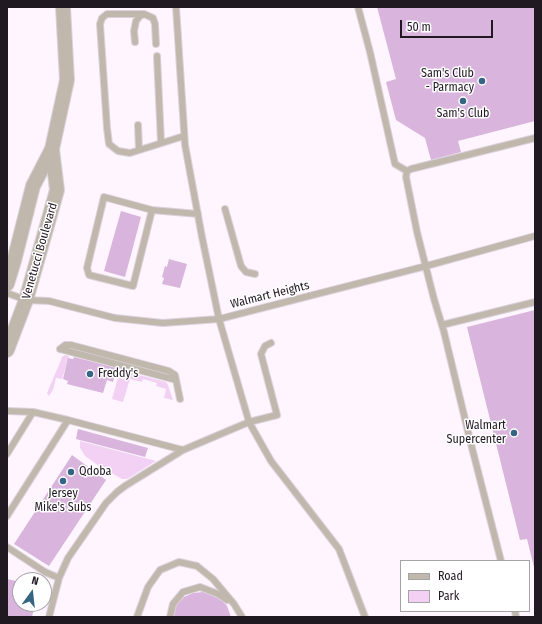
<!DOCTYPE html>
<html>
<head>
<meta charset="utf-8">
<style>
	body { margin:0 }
	#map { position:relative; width:542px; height:624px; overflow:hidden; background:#fef5ff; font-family:"Fira Sans Condensed",sans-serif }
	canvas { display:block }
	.frame { position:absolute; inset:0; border:8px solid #211922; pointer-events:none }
	.legend { position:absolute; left:400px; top:560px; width:130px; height:52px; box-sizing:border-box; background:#fff; border:1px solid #a6a3a7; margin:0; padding:5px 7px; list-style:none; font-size:12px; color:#211922 }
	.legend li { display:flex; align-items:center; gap:8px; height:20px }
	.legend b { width:20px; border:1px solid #a6a3a7 }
	.north { position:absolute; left:12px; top:572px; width:40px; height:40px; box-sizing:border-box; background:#fff; border:1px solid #a6a3a7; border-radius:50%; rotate:15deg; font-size:11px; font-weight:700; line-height:16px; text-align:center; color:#211922 }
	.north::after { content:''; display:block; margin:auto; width:14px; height:18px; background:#346683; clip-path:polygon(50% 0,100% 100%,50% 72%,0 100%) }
	.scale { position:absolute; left:400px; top:20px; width:93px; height:18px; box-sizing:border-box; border:2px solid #211922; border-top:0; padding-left:5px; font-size:12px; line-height:14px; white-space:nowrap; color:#211922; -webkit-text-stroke:3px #fff; paint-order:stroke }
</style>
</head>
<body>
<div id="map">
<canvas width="542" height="624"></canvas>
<div class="frame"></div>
<ul class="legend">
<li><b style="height:5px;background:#c1b8ad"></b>Road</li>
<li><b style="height:11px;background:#f2d1f4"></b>Park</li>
</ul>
<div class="north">N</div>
<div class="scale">50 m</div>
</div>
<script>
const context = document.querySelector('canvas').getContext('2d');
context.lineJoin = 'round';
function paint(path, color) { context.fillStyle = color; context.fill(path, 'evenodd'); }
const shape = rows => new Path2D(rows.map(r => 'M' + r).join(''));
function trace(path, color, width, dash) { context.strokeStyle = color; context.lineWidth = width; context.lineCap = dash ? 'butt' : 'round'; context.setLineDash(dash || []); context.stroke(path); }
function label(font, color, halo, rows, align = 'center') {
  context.font = font + ' "Fira Sans Condensed",sans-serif'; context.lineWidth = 3; context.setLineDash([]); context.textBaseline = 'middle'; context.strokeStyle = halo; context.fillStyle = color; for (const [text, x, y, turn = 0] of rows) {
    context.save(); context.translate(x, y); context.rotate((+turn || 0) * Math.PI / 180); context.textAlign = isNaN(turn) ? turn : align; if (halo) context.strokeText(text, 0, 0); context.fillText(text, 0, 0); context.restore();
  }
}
paint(shape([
	[65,355,69,356,62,379,56,378,53,390,49,396,47,393,61,360,62,357],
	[120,370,166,382,168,385,173,400,164,398,166,389,156,386,157,383,143,379,142,382,130,379,123,402,112,399],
	[80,441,156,461,127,479,122,479,99,466,85,456,80,448]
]), '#f2d1f4');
paint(shape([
	[377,7,535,7,535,121,458,141,461,152,431,160,425,138,396,120,386,82,396,79],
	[121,211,141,217,125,277,104,271],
	[169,259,187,264,180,288,162,284,164,278,162,277,165,266,167,267],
	[535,310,535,567,534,567,527,539,520,540,467,327],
	[74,357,117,368,113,382,107,380,103,393,67,384,68,381,63,379,68,358,73,359],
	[78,429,148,448,145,457,76,439],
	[72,455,106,480,49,566,14,544],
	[7,579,20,582,20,604,35,604,32,617,7,617],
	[203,592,212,594,221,599,227,606,231,617,172,617,173,612,177,604,184,597,193,593]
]), '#d9b4dd');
const service = shape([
	[176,7,185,145,202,237,219,319,249,422,271,461,339,549,365,617],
	[358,7,370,52,395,164,407,171],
	[144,14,107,14,102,18,100,24,107,128,109,144,118,151,130,153,184,136],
	[135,42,134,31,136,21,140,16,144,14,153,18,155,24,156,44],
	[157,56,161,142],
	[138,125,139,149],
	[225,209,241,266,246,272,255,274],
	[152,210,133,286,89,275,87,268,104,197,152,210,198,214],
	[7,293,26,300,49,301,115,318,163,323,219,319,426,266,535,236],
	[442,325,535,302],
	[60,349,65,345,71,345,169,371,175,375,180,399],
	[60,349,176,380],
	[7,411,33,412],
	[68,420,183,450],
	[7,454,33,412,68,420,7,516],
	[7,547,45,572,59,578],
	[501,561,471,444,444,332,434,299,417,232,406,177,407,171,411,169,535,138],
	[515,611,516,617],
	[49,617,59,578,68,558,106,503,117,492,125,486,183,450,249,422,277,415,261,354,265,346,271,343],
	[137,617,148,587,160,570,179,562,197,566,213,579,234,604,242,617],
	[170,617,173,604,183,592,200,587,218,594,227,600]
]);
const tertiary = shape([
	[7,284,14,261,33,186,52,149,67,80,63,7],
	[7,350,26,300,57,190,52,149]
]);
trace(service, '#dbd2dc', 8);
trace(tertiary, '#dbd2dc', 16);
trace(service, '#c1b8ad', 6);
trace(tertiary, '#c1b8ad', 14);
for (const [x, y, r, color] of [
	[482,81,4,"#346683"],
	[463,101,4,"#346683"],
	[90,374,4,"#346683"],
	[514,433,4,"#346683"],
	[71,472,4,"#346683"],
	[63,481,4,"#346683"]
]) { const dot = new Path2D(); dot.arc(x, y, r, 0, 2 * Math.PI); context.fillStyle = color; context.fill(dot); trace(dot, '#fff', 1.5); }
label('12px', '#211922', '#fff', [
	["Sam's Club",474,74],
	["- Parmacy",474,88],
	["Sam's Club",463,114,"center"],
	["Freddy's",98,374,"left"],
	["Walmart",506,426],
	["Supercenter",506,440],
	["Qdoba",79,472,"left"],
	["Jersey",63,494,"center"],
	["Mike's Subs",63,508,"center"]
], 'right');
label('12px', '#211922', '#fff', [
	["Venetucci Boulevard",40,251,-74],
	["Walmart Heights",270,295,-14]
]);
</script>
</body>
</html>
